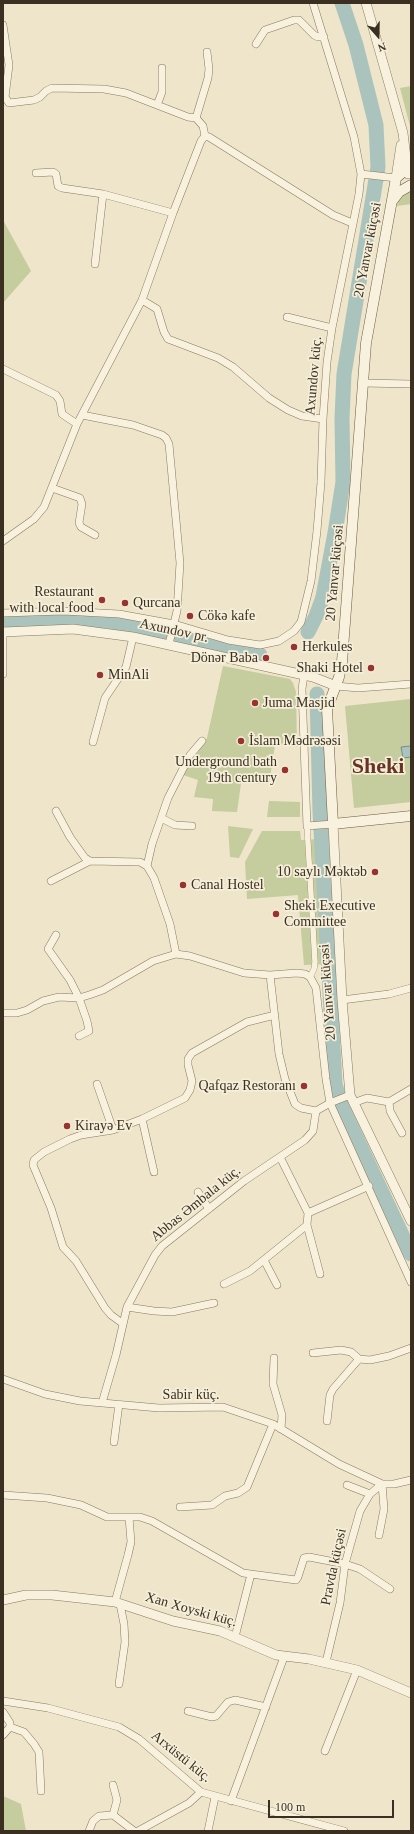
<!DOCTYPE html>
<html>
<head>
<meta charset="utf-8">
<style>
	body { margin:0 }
	#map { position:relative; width:414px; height:1834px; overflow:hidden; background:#eee5ca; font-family:Georgia,serif }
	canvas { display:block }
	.frame { position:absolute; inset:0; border:4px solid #3b2f21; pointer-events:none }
	.north { position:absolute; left:358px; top:16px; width:40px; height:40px; -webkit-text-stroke:3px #f5eed9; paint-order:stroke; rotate:160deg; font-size:11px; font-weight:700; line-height:16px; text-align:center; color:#3b2f21 }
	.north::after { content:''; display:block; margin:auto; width:14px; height:18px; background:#3b2f21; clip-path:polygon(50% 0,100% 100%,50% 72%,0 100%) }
	.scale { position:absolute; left:268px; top:1800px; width:126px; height:18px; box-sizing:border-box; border:2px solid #3b2f21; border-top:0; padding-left:5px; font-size:12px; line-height:14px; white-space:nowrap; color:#3b2f21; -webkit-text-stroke:3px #f5eed9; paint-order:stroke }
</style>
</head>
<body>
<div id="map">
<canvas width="414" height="1834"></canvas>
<div class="frame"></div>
<div class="north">N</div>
<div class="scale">100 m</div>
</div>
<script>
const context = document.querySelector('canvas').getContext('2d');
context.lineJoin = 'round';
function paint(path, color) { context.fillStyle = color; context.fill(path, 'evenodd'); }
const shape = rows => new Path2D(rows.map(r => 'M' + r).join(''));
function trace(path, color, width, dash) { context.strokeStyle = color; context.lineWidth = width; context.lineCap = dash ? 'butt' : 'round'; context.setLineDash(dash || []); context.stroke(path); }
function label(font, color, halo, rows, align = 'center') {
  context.font = font + ' Georgia,serif'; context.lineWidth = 3.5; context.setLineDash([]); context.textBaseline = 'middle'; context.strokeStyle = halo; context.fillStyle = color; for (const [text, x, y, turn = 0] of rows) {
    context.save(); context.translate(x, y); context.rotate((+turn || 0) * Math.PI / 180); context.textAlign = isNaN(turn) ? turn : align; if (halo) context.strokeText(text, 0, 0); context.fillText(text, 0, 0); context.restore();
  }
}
paint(shape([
	[411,86,411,130,400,88],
	[411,190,411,204,397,206,398,200,405,193],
	[3,220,31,271,3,303],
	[223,666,290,679,293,683,296,692,297,747,275,745,269,784,241,783,237,812,212,811,213,799,194,797,198,780,183,775,207,738],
	[411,699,411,802,354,808,345,706],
	[269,801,300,802,300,817,267,817],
	[228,826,253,829,239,858,230,857],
	[262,831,300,831,301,840,320,839,326,964,304,965,298,895,247,899,245,862],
	[3,1796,21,1804,26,1831,3,1831]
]), '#c5cc9d');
const water = shape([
	[411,746,411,757,403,758,401,747,411,746]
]);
paint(water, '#aac3bc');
trace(water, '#70918a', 1);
trace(shape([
	[3,623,57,619,108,621,153,631,232,652,260,655],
	[308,632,316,616,323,597,335,533,343,482,342,418,344,374,378,167,376,125,356,45,342,3],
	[317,694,320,812,335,1084,341,1105,411,1254]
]), '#aac3bc', 15);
const pedestrian = shape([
	[307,826,315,962,314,969,310,977]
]);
const minor = shape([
	[3,25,9,65,5,97,9,103,34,100,40,97,46,91,52,88,104,89,126,93,188,117,196,118,203,126,205,136],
	[256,44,265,30,294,20,299,20,314,35,318,37,324,37],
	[157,105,162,92,162,68],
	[196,118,208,78,209,69,207,52],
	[205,136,209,137,333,215,352,223],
	[36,173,53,172,56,174,58,186,62,188,103,194,173,213],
	[361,174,396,178],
	[95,264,103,194],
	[142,300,157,309,164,332,168,339,218,358,233,367,269,398,288,410,302,416,323,419],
	[287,317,332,328],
	[3,369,56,395,60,401,62,414,77,424],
	[363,383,411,384],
	[82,415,133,425,162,435,166,438,169,444,180,563,177,611,169,644],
	[52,488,80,498,82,504,79,523,81,527,95,535],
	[3,541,34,519,44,507,77,424,142,300,173,213,201,141,205,136],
	[3,613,63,611,119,614,174,624,228,640,260,645,279,641,294,631,301,622,311,581,317,531,321,482,323,419,327,362,332,328,359,194,361,174,354,137,313,3],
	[3,674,3,631],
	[304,675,302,689,307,826,333,824],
	[336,686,358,688,411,684],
	[93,742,105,698,126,667,133,637],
	[56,811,70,837,85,858,90,861,140,862,147,866,154,878,170,924,176,954],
	[161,818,175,825,192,826],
	[147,866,152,844,168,798,190,755,202,741],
	[51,881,90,861],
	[56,935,48,949,70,980,79,998,87,1021,89,1031,79,1036],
	[270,975,279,1054,285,1079,295,1104,301,1108,316,1111],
	[342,1000,389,994,411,988],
	[3,1013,17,1013,27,1010,43,1001,59,997,79,998,89,995,103,990,153,961,176,954,190,956,244,973,270,975,297,973,305,974,310,977,316,988,326,1079,330,1103,411,1282],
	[97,1084,113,1130],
	[389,1102,390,1111,402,1133],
	[353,1103,367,1098,389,1102,411,1089],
	[142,1119,154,1172],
	[280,1157,308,1213],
	[198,1192,209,1209],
	[307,1225,320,1274],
	[264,1260,277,1285],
	[224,1284,250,1271,307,1225,308,1213,369,1186],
	[127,1307,154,1311,172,1312,214,1303],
	[122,1323,111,1315,105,1308,76,1261,63,1247,51,1208,33,1165,34,1160,44,1152,70,1139,81,1135,113,1130,142,1119,185,1098,190,1090,192,1081,188,1065,188,1059,192,1053,247,1022,275,1015],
	[313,1353,341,1350,351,1352,359,1359,370,1360,389,1356,411,1348],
	[274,1358,273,1384,282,1415,281,1429],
	[3,1379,45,1394,80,1401,159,1408,223,1407,273,1424,339,1464,382,1484,394,1484,411,1480],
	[102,1403,116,1355,127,1307,155,1255,162,1246,244,1181,305,1140,313,1131,316,1111,330,1103,350,1095],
	[327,1421,330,1395,333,1389,359,1359],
	[114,1442,119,1404],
	[347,1485,370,1494],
	[3,1495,47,1498,81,1505,107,1517,140,1517,152,1521,243,1573,296,1580,298,1577,304,1558,309,1557,345,1564,360,1569,390,1589],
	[180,1507,212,1505,225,1496,238,1493,247,1487,273,1424],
	[115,1602,128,1555,131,1542,129,1517],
	[235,1637,251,1574],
	[326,1662,340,1603,345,1564,360,1511,370,1494,382,1484,384,1509,379,1535],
	[119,1684,125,1642,124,1624,120,1604],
	[3,1701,48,1708,119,1727,139,1739,201,1792,344,1831],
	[188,1711,212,1717,216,1716,228,1702,235,1700,266,1707],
	[3,1712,10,1723,10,1727,3,1735],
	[10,1727,24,1732,34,1744,39,1752,41,1791],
	[325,1751,357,1670],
	[113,1785,117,1800,113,1815],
	[231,1801,284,1657],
	[89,1831,93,1821,99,1816,113,1815,134,1831],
	[138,1831,189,1803,201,1792],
	[208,1831,215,1797]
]);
const tertiary = shape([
	[366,3,403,133,408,174],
	[396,178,401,145],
	[3,632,73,629,133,637,313,677,336,686],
	[333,824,342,1000,350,1095,411,1221],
	[3,1600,26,1595,52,1595,115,1602,173,1621,220,1631,276,1655,309,1659,357,1670,411,1693]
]);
const secondary = shape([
	[396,178,366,343,342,662,339,677,327,709,333,824,411,816],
	[396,178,411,165],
	[393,200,399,192,411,185]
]);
trace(pedestrian, '#8a785e', 6);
trace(minor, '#8a785e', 8);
trace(tertiary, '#8a785e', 10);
trace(secondary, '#6c5941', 11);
trace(pedestrian, '#f8f1dd', 5.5);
trace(minor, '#f8f1dd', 7);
trace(tertiary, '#f8f1dd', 9);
trace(secondary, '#f8f1dd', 10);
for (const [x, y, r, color] of [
	[102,600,4,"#98332f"],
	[125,603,4,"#98332f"],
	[190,616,4,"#98332f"],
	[294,647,4,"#98332f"],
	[266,658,4,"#98332f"],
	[371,668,4,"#98332f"],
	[100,675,4,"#98332f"],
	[255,703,4,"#98332f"],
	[241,741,4,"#98332f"],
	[285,770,4,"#98332f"],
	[375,872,4,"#98332f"],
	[183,885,4,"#98332f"],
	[276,914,4,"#98332f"],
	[304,1086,4,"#98332f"],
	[67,1126,4,"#98332f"]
]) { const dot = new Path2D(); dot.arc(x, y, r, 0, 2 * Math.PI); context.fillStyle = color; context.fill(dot); trace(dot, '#f5eed9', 1.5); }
label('14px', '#3b2f21', '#f5eed9', [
	["20 Yanvar küçəsi",368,250,-79],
	["Axundov küç.",314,376,-85],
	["20 Yanvar küçəsi",335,573,-85],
	["Axundov pr.",174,631,12],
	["20 Yanvar küçəsi",328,992,-94],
	["Abbas Əmbala küç.",196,1204,-39],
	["Sabir küç.",191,1395],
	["Pravda küçəsi",334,1567,-78],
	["Xan Xoyski küç.",191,1610,16],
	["Arxüstü küç.",181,1757,39]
]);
label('14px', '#3b2f21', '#f5eed9', [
	["Restaurant",94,592,"right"],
	["with local food",94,608,"right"],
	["Qurcana",133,603],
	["Cökə kafe",198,616],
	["Herkules",302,647],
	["Dönər Baba",258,658,"right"],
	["Shaki Hotel",363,668,"right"],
	["MinAli",108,675],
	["Juma Masjid",263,703],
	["İslam Mədrəsəsi",249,741],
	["Underground bath",277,762,"right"],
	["19th century",277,778,"right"],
	["10 saylı Məktəb",367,872,"right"],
	["Canal Hostel",191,885],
	["Sheki Executive",284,906],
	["Committee",284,922],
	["Qafqaz Restoranı",296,1086,"right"],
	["Kirayə Ev",75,1126]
], 'left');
label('bold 22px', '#673322', '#f5eed9', [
	["Sheki",378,767]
]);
</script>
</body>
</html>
